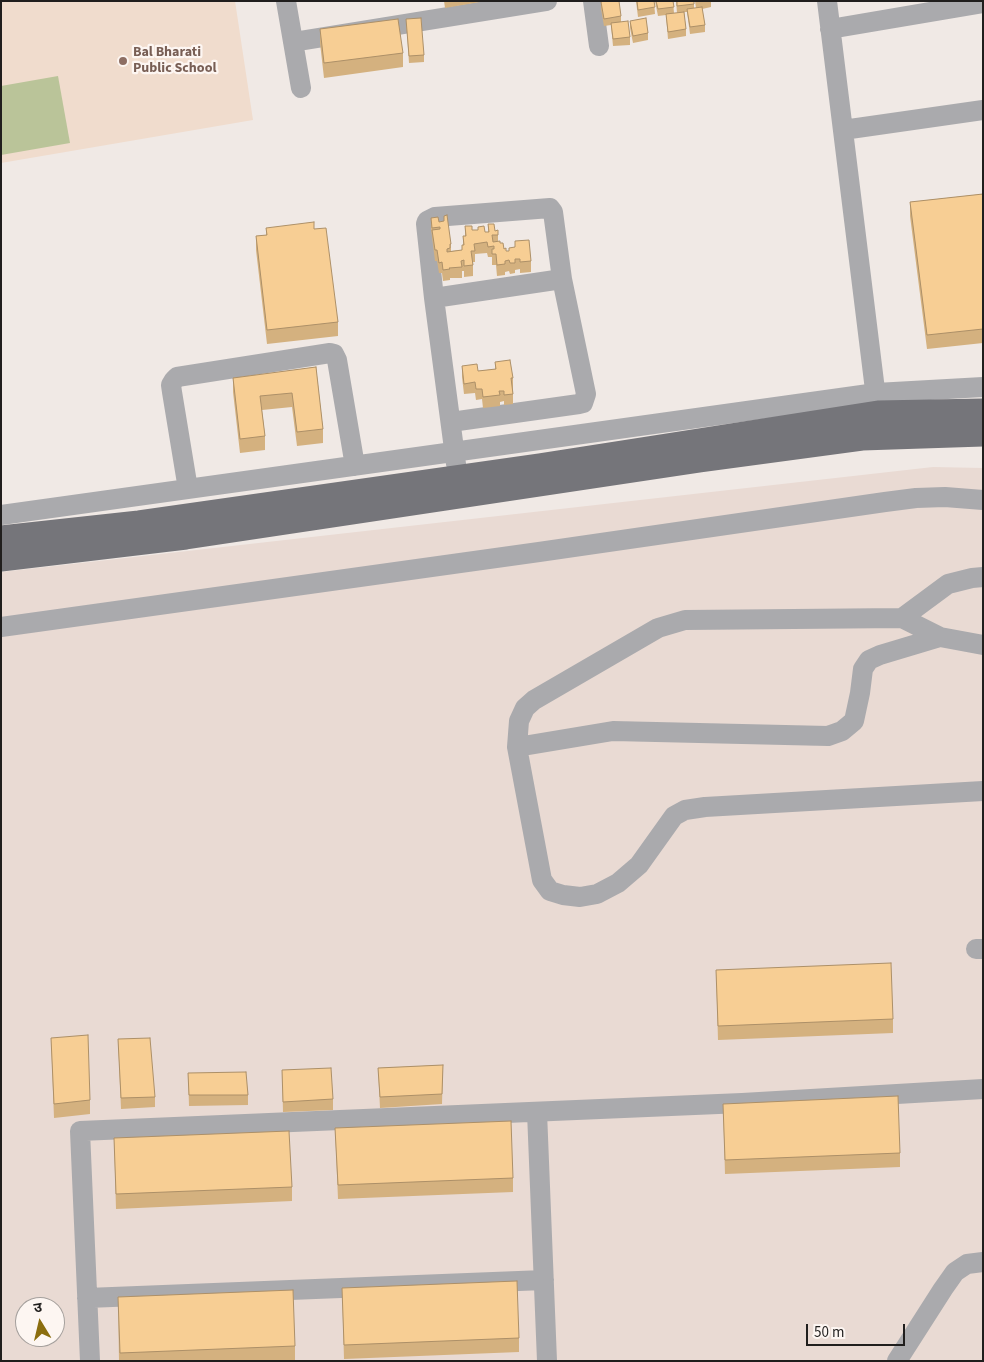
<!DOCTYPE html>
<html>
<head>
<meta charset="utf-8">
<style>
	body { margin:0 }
	#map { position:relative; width:984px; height:1362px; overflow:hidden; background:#f0e9e5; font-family:"Source Sans 3","Noto Sans Devanagari",sans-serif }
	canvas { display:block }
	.frame { position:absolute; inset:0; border:2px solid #201e1d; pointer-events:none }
	.north { position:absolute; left:15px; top:1297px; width:50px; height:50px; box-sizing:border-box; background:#fdf6f2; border:1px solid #a5a09d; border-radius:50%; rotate:351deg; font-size:14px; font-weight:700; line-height:20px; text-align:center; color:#201e1d }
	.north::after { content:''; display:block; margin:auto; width:18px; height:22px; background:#8b6d0e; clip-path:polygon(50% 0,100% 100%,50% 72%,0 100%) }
	.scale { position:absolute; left:806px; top:1324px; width:99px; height:22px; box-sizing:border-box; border:2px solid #201e1d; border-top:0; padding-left:6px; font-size:15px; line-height:18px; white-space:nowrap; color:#201e1d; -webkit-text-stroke:4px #fdf6f2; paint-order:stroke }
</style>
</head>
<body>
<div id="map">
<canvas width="984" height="1362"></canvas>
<div class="frame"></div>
<div class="north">उ</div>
<div class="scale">50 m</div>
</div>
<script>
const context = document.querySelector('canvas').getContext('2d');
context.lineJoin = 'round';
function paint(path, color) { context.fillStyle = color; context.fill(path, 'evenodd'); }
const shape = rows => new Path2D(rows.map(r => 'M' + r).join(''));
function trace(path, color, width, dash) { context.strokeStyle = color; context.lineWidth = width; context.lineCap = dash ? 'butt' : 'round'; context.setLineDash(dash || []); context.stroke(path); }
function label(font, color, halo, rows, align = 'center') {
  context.font = font + ' "Source Sans 3",sans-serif'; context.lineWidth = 4.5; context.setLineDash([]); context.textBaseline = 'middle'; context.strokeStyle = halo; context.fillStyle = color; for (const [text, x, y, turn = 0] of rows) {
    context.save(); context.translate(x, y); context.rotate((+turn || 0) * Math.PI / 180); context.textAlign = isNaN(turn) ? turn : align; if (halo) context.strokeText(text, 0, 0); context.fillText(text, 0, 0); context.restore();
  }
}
paint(shape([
	[933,467,983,468,983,1361,1,1361,1,572],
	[25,1307,55,1307,55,1337,25,1337]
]), '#e9dad3');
paint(shape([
	[1,1,235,1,253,120,1,163]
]), '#f0dccd');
paint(shape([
	[58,76,70,143,1,155,1,86]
]), '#bac499');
trace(shape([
	[286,1,301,88],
	[593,1,599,46],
	[827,1,877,406],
	[830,29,983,3],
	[293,42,547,1],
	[843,130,983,110],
	[434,298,562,279],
	[451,422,579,404,583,403,586,394,562,279,553,212,550,208,435,217,427,221,426,224,434,298,456,464],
	[188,489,172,392,171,385,174,380,177,377,330,353,334,354,337,360,355,466],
	[1,515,876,393,983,387],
	[902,618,948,584,972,578,983,577],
	[1,627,539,552,885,502,916,498,945,497,983,500],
	[983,645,940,637,902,618,685,620,658,628,534,700,525,708,519,721,517,747,542,880,550,891,563,895,580,897,597,894,618,883,639,865,674,816,685,810,705,807,983,791],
	[517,747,613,731,828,736,842,731,854,721,860,693,863,669,869,660,880,655,940,637],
	[976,949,983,949],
	[537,1112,547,1361],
	[87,1298,544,1280],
	[90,1361,80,1131,742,1103,983,1089],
	[897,1361,943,1289,955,1272,967,1264,983,1262]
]), '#aaaaad', 20);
trace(shape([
	[1,538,139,523,540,466,878,413,983,411],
	[1,559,186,537,700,460,862,438,983,434]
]), '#75757a', 25);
paint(shape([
	[444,1,480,1,480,2,445,8],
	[636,1,654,1,655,14,638,17],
	[655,1,673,1,674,13,677,13,676,1,694,1,694,8,696,8,695,1,711,1,711,7,702,9,705,25,705,32,690,34,687,12,684,12,686,29,686,36,668,39,666,15,658,16],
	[601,2,621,16,621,22,630,37,630,45,613,46,611,25,604,26,601,9],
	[406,19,424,55,424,62,409,63],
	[630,21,648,33,648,40,633,43,630,28],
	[320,29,403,53,403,67,324,78,320,43],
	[983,194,983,343,927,349,910,216,910,202],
	[444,216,451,244,451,251,462,250,462,245,463,245,463,236,465,236,465,226,472,230,485,232,488,232,488,224,495,231,498,235,498,241,506,251,509,251,515,247,515,241,531,261,531,272,520,273,520,269,515,270,515,273,510,274,509,271,505,272,505,275,497,276,496,265,492,265,492,257,488,257,487,253,475,254,475,262,473,262,473,276,464,277,464,271,462,271,462,278,450,278,450,280,443,281,442,273,439,273,437,261,435,261,431,229,431,218,439,222,444,221],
	[266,228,314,229,338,322,338,336,267,344,256,250,256,236,266,235],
	[495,362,513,378,513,404,504,405,504,401,500,402,500,406,483,408,482,399,476,400,475,393,464,394,462,377,462,366,478,371,495,369],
	[316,367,323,429,323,443,297,446,292,407,262,410,265,436,265,450,240,453,233,392,233,378],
	[716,970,893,1019,893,1033,718,1040],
	[51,1038,90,1100,90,1114,54,1118],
	[118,1039,155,1097,155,1107,121,1109],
	[443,1065,442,1104,380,1108,378,1068],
	[282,1070,333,1099,333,1110,283,1112],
	[188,1073,248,1095,248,1105,189,1106],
	[723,1104,900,1153,900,1167,725,1174],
	[335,1128,513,1178,513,1192,338,1199],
	[114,1138,292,1187,292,1201,116,1209],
	[342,1288,519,1338,519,1352,344,1359],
	[118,1297,295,1346,295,1360,119,1361]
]), '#d4b17f');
const building = shape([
	[603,1,619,1,621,16,604,19,601,2,603,1],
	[637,1,654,1,655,7,638,10,637,1],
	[656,1,673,1,674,7,658,9,656,1],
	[677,1,694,1,694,4,677,6,677,1],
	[702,7,705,25,690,27,687,9,702,7],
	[684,12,686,29,668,32,666,14,684,12],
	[421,18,424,55,409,56,406,19,421,18],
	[646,18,648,33,633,36,630,21,646,18],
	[398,19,403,53,324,63,320,29,398,19],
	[628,21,630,37,613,39,611,23,628,21],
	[983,194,983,329,927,335,910,202,983,194],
	[447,215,451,244,450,244,450,248,447,249,447,252,462,250,462,245,464,245,463,236,466,236,465,226,472,226,472,230,478,230,478,227,484,226,485,232,489,232,488,224,494,224,495,231,498,230,498,235,492,235,493,242,500,241,500,243,503,243,504,249,506,248,506,251,509,251,509,248,515,247,515,241,529,240,531,261,520,262,520,259,515,259,515,263,510,263,509,260,505,261,505,264,497,265,496,254,492,254,492,249,494,249,494,246,488,247,487,242,474,244,475,251,471,251,473,265,464,266,464,260,461,261,462,267,449,268,450,269,443,270,442,262,439,263,437,250,435,250,432,230,440,229,440,227,432,228,431,218,438,217,439,222,444,221,444,216,447,215],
	[314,222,314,229,326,228,338,322,267,330,256,236,267,235,266,228,314,222],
	[510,360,513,378,511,378,513,394,504,395,504,391,499,391,500,395,483,397,482,389,476,389,475,382,464,384,462,366,477,364,478,371,496,369,495,362,510,360],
	[316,367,323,429,297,432,292,393,260,396,265,436,240,439,233,378,316,367],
	[891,963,893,1019,718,1026,716,970,891,963],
	[88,1035,90,1100,54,1104,51,1038,88,1035],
	[150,1038,155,1097,121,1098,118,1039,150,1038],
	[443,1065,442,1094,380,1097,378,1068,443,1065],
	[331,1068,333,1099,283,1102,282,1070,331,1068],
	[246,1072,248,1095,189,1095,188,1073,246,1072],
	[898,1096,900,1153,725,1160,723,1104,898,1096],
	[511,1121,513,1178,338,1185,335,1128,511,1121],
	[289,1131,292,1187,116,1194,114,1138,289,1131],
	[517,1281,519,1338,344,1345,342,1288,517,1281],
	[293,1290,295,1346,120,1353,118,1297,293,1290]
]);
paint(building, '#f7ce94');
trace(building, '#ad9068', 1);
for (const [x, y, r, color] of [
	[123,61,5,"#8d6e63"]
]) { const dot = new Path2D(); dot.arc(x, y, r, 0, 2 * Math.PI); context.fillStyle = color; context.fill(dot); trace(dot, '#fdf6f2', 2); }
label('bold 14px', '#785e54', '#fdf6f2', [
	["Bal Bharati",133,53],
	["Public School",133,69]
], 'left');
</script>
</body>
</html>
